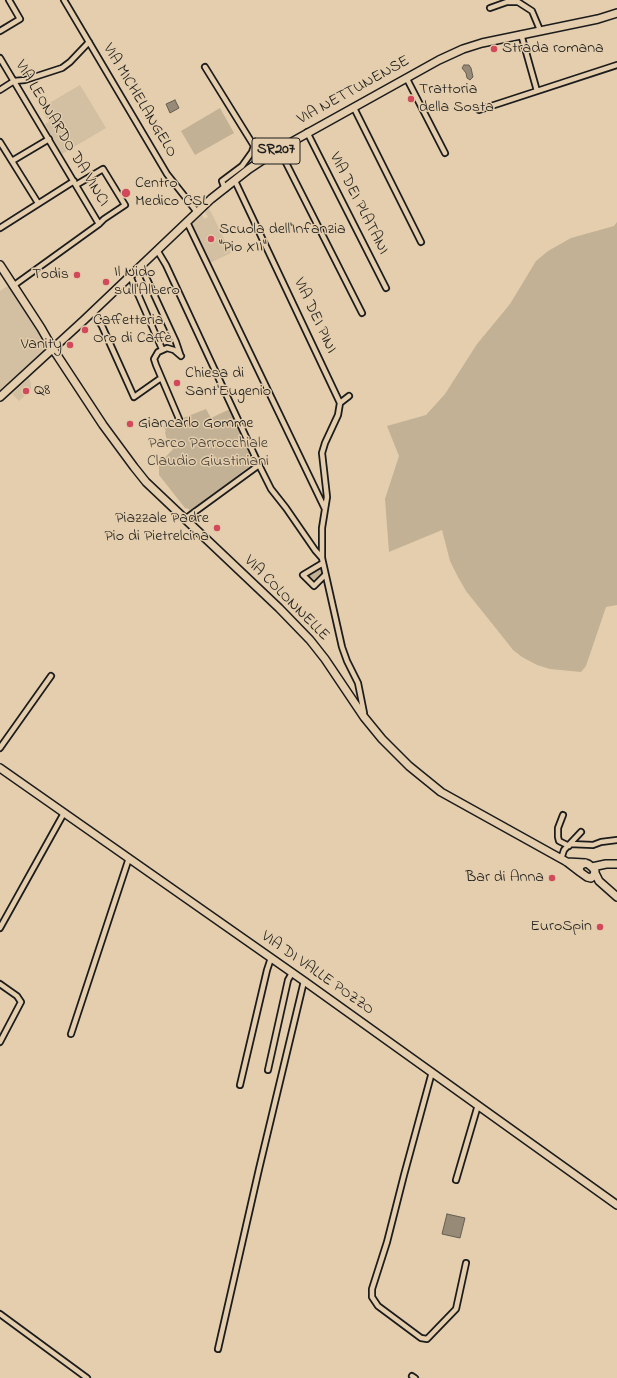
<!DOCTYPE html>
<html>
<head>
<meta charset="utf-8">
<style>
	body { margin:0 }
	canvas { display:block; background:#e4cead }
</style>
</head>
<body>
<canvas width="617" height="1378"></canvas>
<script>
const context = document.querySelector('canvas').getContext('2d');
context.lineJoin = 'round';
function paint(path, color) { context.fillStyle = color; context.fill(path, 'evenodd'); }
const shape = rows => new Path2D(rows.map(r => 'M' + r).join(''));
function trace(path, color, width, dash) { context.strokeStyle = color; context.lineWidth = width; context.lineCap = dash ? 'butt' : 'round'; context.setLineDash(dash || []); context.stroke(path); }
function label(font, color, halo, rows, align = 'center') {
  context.font = font + ' "Indie Flower",sans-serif'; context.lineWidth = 3; context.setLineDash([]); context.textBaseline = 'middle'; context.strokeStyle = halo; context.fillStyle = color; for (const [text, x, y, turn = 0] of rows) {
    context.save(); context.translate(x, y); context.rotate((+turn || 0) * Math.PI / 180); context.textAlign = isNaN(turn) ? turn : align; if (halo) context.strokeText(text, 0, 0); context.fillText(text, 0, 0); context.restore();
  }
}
paint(shape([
	[80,85,106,128,62,154,45,124,49,122,41,108],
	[209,208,231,253,210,263,191,224,202,214,204,219,208,217,205,212],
	[6,287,10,287,39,330,46,343,44,350,41,354,0,390,0,291],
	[29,378,31,383,31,390,19,401,12,394]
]), '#d3bfa1');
paint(shape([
	[220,108,234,133,195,155,181,131],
	[617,222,617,605,606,607,586,666,581,672,550,669,537,665,522,657,513,650,506,641,466,591,458,577,450,561,442,530,389,552,385,499,399,456,387,426,426,415,445,394,477,344,510,304,536,261,548,251,571,238,614,226],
	[206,409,211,418,230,409,255,462,190,512,189,509,185,508,159,475,159,464,173,449,166,437,165,432,166,431,163,426],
	[319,567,322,568,322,573,314,580,309,576,309,574]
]), '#c3b195');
const water = shape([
	[464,65,469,65,471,68,473,77,470,80,467,78,466,73,462,68,464,65],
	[175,100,179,108,170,113,166,104,175,100],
	[447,1214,465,1218,460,1238,442,1234,447,1214]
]);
paint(water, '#978a76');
trace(water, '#665e52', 1);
const street = shape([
	[64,0,167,174,197,212],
	[490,8,507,2,518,2,532,11,540,30],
	[0,31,20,19,9,0],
	[521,34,537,91],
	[0,58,99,224],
	[205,67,254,146],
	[407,79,445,153],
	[0,90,14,81,25,80,62,68,70,62,89,42],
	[354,108,421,242],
	[479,110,617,65],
	[307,132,386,288],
	[0,142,38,203],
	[279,149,362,313],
	[263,160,252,152,254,146,258,147,264,159],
	[12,161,49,139],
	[235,181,340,403,338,415,325,443,322,453,327,497,322,528,322,558,342,647,347,661,358,683,364,713],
	[225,189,222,181,242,166,252,152],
	[187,222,325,509],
	[0,228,74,181],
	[157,250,166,265,259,465,271,489,286,508,315,550,322,558],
	[138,268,145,275,176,342,180,354],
	[130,276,162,349],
	[13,286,99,224,104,219,125,205,103,169,76,185],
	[93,312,102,326,134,397,161,378],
	[340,403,349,396],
	[179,419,156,365,154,359,158,352,167,348,174,350,181,356],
	[185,519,259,465],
	[323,563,303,575,314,586,325,575],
	[0,748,51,676],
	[563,815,558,828,558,837,559,841,569,846],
	[570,844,593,845,601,842,617,840],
	[561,859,564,850,581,832],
	[0,928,64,813],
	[0,984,17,996,21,1002,0,1042],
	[71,1034,129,858],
	[268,1070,288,980,292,973],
	[432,1072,404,1175,387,1242,372,1289,372,1297,378,1306,421,1338,427,1339,456,1309,466,1263],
	[240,1085,267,970,271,958],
	[456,1180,478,1105],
	[0,1314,87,1378],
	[218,1349,259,1169,304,981],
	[412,1376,415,1378]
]);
const secondary = shape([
	[0,265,41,328,53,349,103,425,134,467,146,482,279,608,310,640,325,659,364,717,382,739,409,766,441,792,567,862,580,872],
	[0,768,304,981,617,1205],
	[567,862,585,863,588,864,592,867,595,871,594,875,591,878,587,877,580,872,579,866,585,863],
	[592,867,606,864,617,864],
	[595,873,599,881,617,897]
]);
const primary = shape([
	[0,397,84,320,211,199,249,169,279,149,439,60,463,49,482,43,598,19,617,13]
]);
trace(street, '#1c1c1c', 8);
trace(secondary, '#1c1c1c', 10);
trace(primary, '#1c1c1c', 10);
trace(street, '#e4cead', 4.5);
trace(secondary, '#e4cead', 7);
trace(primary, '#e4cead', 7);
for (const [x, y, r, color] of [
	[494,49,4,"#d1495b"],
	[411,99,4,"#d1495b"],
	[126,193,5,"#d1495b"],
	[211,239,4,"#d1495b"],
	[77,275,4,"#d1495b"],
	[106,282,4,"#d1495b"],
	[85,330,4,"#d1495b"],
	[70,345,4,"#d1495b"],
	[177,383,4,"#d1495b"],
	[26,391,4,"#d1495b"],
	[130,424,4,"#d1495b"],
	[217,528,4,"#d1495b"],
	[552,878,4,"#d1495b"],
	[600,927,4,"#d1495b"]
]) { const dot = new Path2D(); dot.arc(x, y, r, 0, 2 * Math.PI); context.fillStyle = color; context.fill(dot); trace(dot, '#e4cead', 1.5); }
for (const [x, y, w] of [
	[276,151,48]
]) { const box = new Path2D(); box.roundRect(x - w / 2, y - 13, w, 26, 3); context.fillStyle = '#e4cead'; context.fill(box); trace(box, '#1c1c1c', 1); }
label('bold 15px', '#1c1c1c', null, [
	["SR207",276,151]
]);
label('16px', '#1c1c1c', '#e4cead', [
	["Strada romana",502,49],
	["Trattoria",419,90],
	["della Sosta",419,108],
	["Centro",135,184],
	["Medico CSL",135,202],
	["Scuola dell'Infanzia",219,230],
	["\"Pio XII\"",219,248],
	["Il Nido",114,273],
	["sull'Albero",114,291],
	["Todis",69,275,"right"],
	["Caffetteria",93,321],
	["Oro di Caffè",93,339],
	["Vanity",62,345,"right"],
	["Chiesa di",185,374],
	["Sant'Eugenio",185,392],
	["Q8",34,391],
	["Giancarlo Gomme",138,424],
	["Piazzale Padre",209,519,"right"],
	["Pio di Pietrelcina",209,537,"right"],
	["Bar di Anna",544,878,"right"],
	["EuroSpin",592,927,"right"]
], 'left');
label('16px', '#1c1c1c', '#e4cead', [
	["VIA NETTUNENSE",354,91,-29],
	["VIA MICHELANGELO",139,101,59],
	["VIA LEONARDO DA VINCI",61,134,59],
	["VIA DEI PLATANI",358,204,63],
	["VIA DEI PINI",314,316,65],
	["VIA COLONNELLE",286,599,45],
	["VIA DI VALLE POZZO",317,974,35]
]);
label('16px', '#46413a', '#e4cead', [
	["Parco Parrocchiale",208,444],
	["Claudio Giustiniani",208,462]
]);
</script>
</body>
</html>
